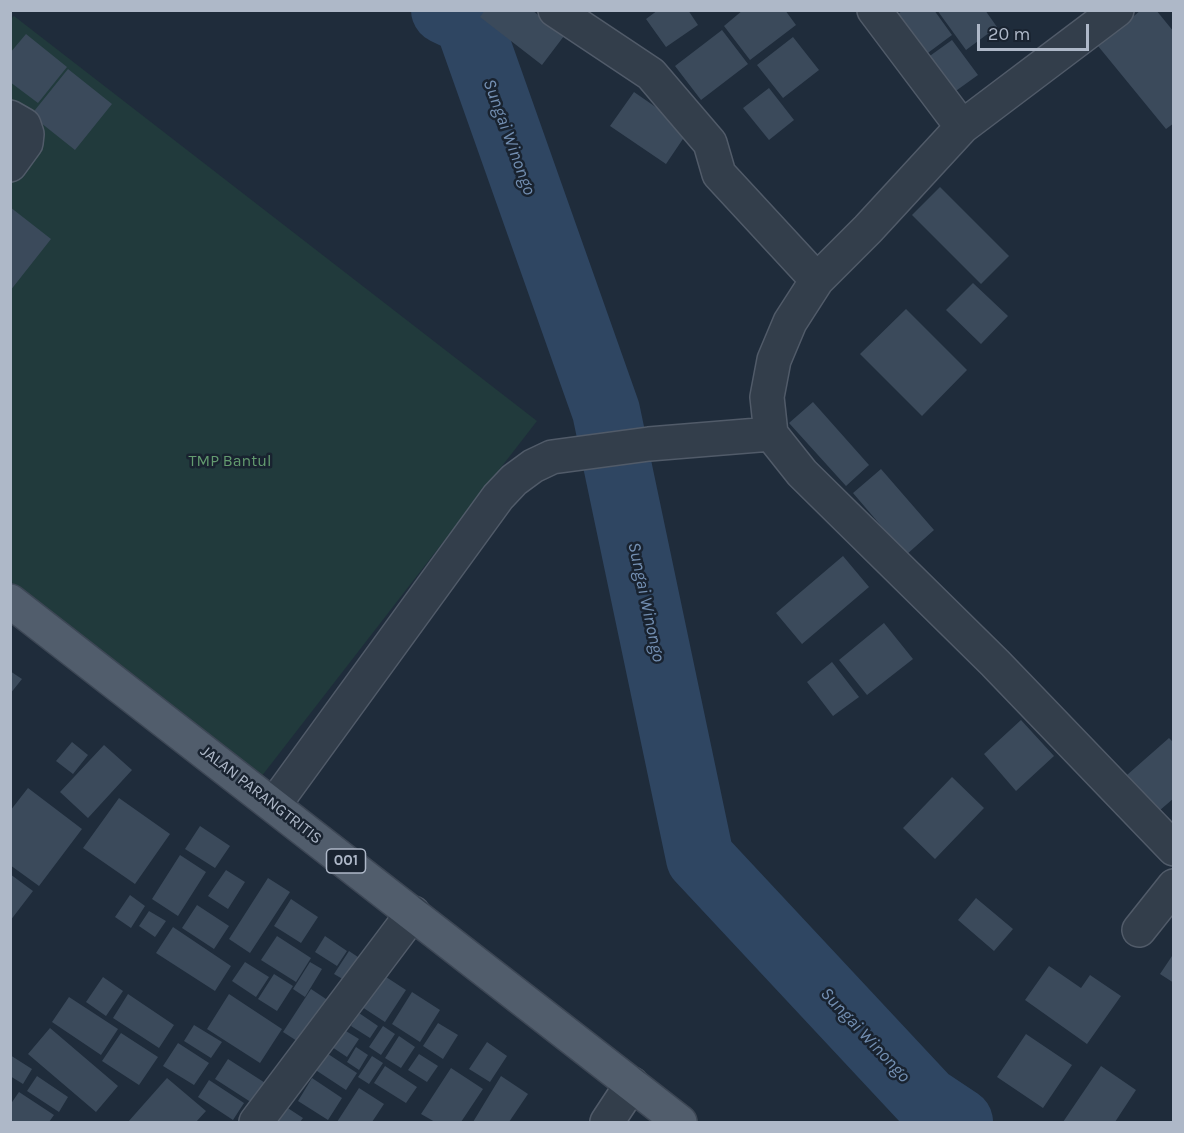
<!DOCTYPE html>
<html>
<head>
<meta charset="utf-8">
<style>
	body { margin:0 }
	#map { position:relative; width:1184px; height:1133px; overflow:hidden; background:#1f2c3b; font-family:Karla,sans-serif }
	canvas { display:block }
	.frame { position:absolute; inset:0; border:12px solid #aeb8c8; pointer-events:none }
	.scale { position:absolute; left:977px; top:24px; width:112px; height:27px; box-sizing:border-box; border:3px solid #aeb8c8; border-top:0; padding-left:8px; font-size:18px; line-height:21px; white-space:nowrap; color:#aeb8c8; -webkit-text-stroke:4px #192330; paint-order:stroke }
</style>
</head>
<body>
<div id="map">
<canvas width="1184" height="1133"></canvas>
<div class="frame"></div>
<div class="scale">20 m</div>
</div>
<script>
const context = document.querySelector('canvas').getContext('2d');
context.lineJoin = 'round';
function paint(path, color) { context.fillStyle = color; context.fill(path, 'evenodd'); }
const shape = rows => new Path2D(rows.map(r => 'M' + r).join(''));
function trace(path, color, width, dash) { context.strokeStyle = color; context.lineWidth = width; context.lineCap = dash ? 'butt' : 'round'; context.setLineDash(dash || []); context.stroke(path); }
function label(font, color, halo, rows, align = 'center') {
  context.font = font + ' Karla,sans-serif'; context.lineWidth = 5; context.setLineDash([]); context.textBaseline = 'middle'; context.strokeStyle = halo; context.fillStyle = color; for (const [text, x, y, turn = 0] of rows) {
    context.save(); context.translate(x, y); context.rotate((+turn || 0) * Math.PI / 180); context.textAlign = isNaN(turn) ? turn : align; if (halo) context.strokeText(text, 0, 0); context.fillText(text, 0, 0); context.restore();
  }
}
paint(shape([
	[14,16,537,421,261,777,11,582,10,20]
]), '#213a3c');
trace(shape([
	[445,10,468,21,606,411,700,858,926,1100,959,1122]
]), '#2f4662', 68);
paint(shape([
	[485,10,532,10,564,36,542,65,480,17],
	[658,10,688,10,698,25,666,47,646,19],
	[743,10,785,10,796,25,750,60,724,26],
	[903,10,934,10,952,35,917,61,888,22],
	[937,10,985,10,997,27,966,50],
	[1141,10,1156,10,1174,32,1174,123,1166,129,1098,46],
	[722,30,748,64,701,100,675,66],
	[26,34,67,67,38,103,10,82,10,53],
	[793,37,819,70,783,98,757,65],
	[952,40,978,75,946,98,920,63],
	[68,69,112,104,75,150,31,115],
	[769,88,794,120,769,140,743,108],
	[634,92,689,130,666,164,610,126],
	[940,187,1009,256,981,284,912,215],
	[10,207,51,239,10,291],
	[973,283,1008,316,981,344,946,310],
	[906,309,967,370,922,416,860,354],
	[813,402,869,465,846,486,789,423],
	[881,469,934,530,906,555,853,493],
	[843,556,869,587,802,644,776,613],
	[884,623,913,659,867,695,839,660],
	[832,662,859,697,833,716,807,682],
	[10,671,22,679,10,694],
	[1021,720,1054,756,1016,791,984,754],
	[1169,738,1174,743,1174,798,1159,811,1127,775],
	[72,742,88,755,73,774,56,761],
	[104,745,132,770,88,818,60,792],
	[952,777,984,808,935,859,903,828],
	[28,788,82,829,39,886,10,865,10,811],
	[119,798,170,834,135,884,83,848],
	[200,826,230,846,215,868,185,849],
	[180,855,206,872,178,916,152,899],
	[226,870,245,882,228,909,208,896],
	[10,874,33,891,10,921],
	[268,878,290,892,250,953,229,939],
	[130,895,145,906,131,928,115,917],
	[976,898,1013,929,994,951,958,920],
	[291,899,318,917,301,943,274,926],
	[197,905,229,926,214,949,182,928],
	[149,911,166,921,155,937,139,926],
	[173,927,231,966,215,991,156,953],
	[277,936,311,958,296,982,261,960],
	[325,936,347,951,337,966,315,952],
	[349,951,367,963,353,985,334,974],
	[1174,953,1174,983,1160,974],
	[245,962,269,977,256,997,232,981],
	[310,962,322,969,305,997,293,989],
	[1049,966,1081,988,1090,975,1121,996,1087,1044,1025,1000],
	[274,974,293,986,277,1011,258,999],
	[383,975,406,990,385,1022,362,1007],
	[103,977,123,991,106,1016,86,1002],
	[311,989,335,1005,308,1048,283,1032],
	[412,992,440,1010,420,1042,392,1024],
	[128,994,174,1025,159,1048,113,1018],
	[229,994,282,1029,260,1063,207,1029],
	[69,997,118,1029,101,1055,52,1022],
	[359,1013,378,1026,370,1038,351,1026],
	[438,1023,458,1035,443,1059,423,1046],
	[194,1025,222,1042,211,1058,184,1041],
	[383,1026,395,1034,381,1055,369,1047],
	[50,1028,118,1086,96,1112,28,1054],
	[341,1028,359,1039,347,1057,329,1045],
	[121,1033,158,1057,139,1085,102,1061],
	[1026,1034,1072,1065,1043,1108,997,1077],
	[399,1036,415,1047,401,1068,385,1058],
	[487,1042,507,1056,490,1082,469,1069],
	[178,1043,209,1063,194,1085,163,1066],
	[356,1047,368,1055,359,1070,347,1062],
	[322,1050,357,1073,346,1090,311,1067],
	[419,1054,438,1066,427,1082,408,1070],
	[10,1055,32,1069,23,1084,10,1076],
	[372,1056,383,1063,369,1084,358,1077],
	[228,1059,273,1088,260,1108,215,1079],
	[385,1066,417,1087,406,1103,374,1083],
	[1101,1066,1136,1090,1115,1122,1063,1122],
	[451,1068,483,1089,461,1122,435,1122,421,1114],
	[37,1076,68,1097,59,1112,27,1091],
	[501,1076,528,1094,509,1122,473,1122],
	[167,1078,206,1111,196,1122,128,1122],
	[312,1078,342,1098,328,1120,298,1101],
	[209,1080,244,1103,233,1120,198,1097],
	[359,1088,384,1104,372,1122,337,1122],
	[19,1092,54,1115,49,1122,10,1122,10,1105],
	[280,1103,303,1118,300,1122,267,1122]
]), '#3b4a5b');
const minor = shape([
	[555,10,651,74,710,143,719,174,817,280],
	[874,10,962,127],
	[1117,10,962,127,868,229,817,280,790,322,774,360,767,397,771,434,802,473,995,663,1174,849],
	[10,117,24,125,27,134,26,143,10,165],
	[274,805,498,497,514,480,533,466,552,457,649,444,771,434],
	[1139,930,1174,886],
	[256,1122,413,913],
	[607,1122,632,1084]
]);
const major = shape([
	[10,601,680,1122]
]);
trace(minor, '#515b69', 36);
trace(major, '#3d4755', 36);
trace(minor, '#333e4b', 33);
trace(major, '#515d6c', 33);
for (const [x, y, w] of [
	[346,861,39]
]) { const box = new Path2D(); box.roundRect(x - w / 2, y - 12, w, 24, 4.5); context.fillStyle = '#192330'; context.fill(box); trace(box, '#aeb8c8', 1.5); }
label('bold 15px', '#aeb8c8', null, [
	["001",346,861]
]);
label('16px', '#639b6f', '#192330', [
	["TMP Bantul",230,461]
]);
label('16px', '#aeb8c8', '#192330', [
	["JALAN PARANGTRITIS",261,795,38]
]);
label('italic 18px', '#738fb2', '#192330', [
	["Sungai Winongo",509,137,70],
	["Sungai Winongo",646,602,78],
	["Sungai Winongo",865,1035,47]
]);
</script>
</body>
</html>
